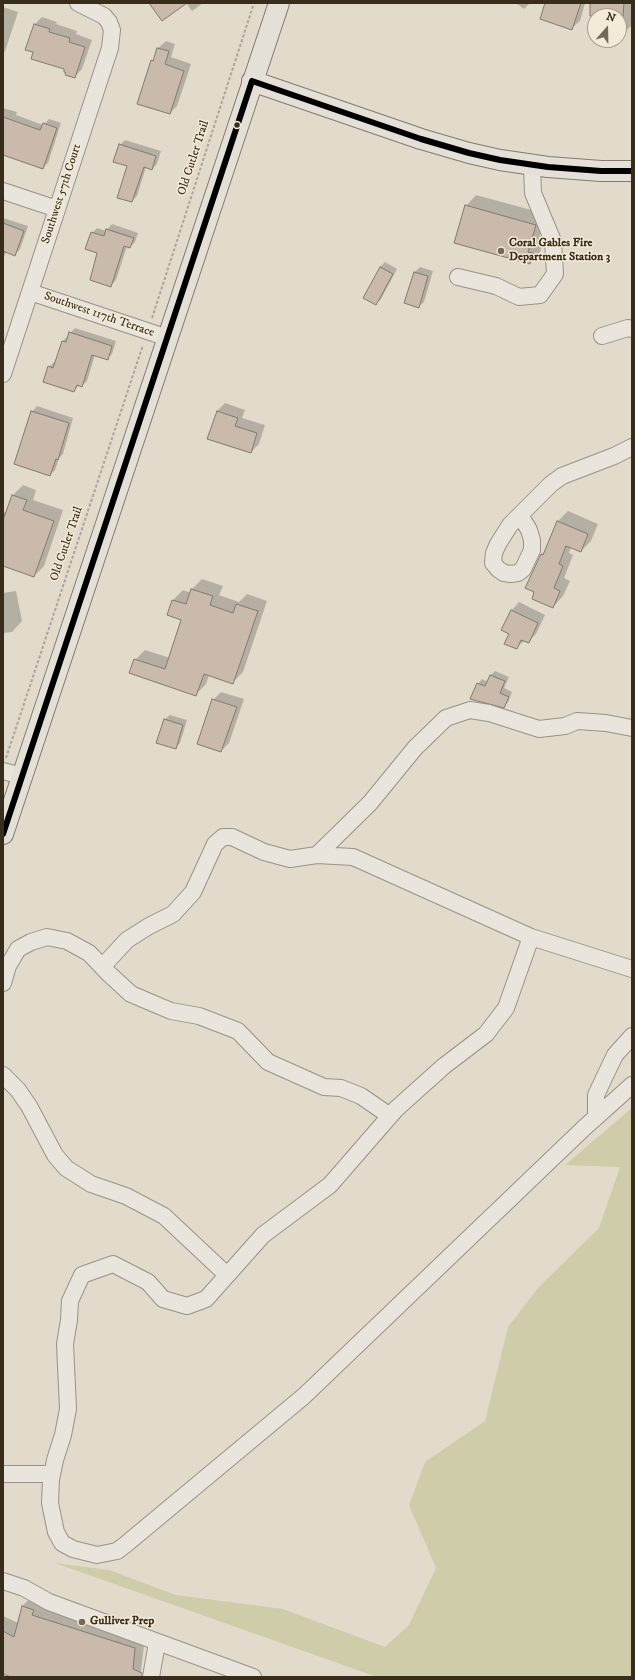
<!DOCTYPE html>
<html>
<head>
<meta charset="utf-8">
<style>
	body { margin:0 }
	#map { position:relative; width:635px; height:1680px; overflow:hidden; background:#e2dbcb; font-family:"IM FELL DW Pica",serif }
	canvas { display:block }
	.frame { position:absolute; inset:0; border:4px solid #382c1b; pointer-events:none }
	.north { position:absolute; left:587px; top:8px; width:40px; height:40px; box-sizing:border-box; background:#f3ead7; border:1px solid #a89e8c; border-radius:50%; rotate:20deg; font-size:11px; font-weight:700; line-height:16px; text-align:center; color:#382c1b }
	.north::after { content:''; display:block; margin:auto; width:14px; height:18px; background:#746959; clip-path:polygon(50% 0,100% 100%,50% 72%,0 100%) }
</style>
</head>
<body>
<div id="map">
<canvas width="635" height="1680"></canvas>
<div class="frame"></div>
<div class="north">N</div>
</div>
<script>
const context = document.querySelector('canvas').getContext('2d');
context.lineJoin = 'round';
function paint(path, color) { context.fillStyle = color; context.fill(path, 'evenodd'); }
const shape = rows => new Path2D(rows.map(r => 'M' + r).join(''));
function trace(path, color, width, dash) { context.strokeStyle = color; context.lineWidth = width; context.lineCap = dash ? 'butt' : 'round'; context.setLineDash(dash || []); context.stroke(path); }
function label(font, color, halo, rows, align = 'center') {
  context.font = font + ' "IM FELL DW Pica",serif'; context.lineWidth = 3; context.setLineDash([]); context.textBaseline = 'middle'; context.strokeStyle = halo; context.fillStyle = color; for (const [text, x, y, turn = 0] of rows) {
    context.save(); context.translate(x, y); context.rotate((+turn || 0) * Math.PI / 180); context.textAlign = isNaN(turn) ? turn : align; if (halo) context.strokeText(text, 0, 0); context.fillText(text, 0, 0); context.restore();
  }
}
paint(shape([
	[632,1108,632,1677,377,1677,55,1563,109,1570,176,1595,283,1609,385,1647,409,1625,436,1568,409,1505,425,1462,485,1421,508,1327,538,1288,599,1228,620,1167,565,1165]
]), '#cecca9');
paint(shape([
	[186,3,203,3,192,11],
	[516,3,530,3,524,9],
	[546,3,585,3,580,21,572,28],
	[591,3,631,3,631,26,623,34,619,34,619,16,595,16,595,34,591,34],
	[3,7,18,12,5,51,3,54],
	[42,17,57,22,56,24,77,31,76,34,92,40,82,69,74,77,66,69,34,51,34,25],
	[166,41,175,44,171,57,191,64,177,106,170,113,138,103,152,61,155,57,158,48],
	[3,108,17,112,16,115,43,125,49,119,61,123,48,163,42,168,4,155,3,156],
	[125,140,161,151,157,164,152,169,146,167,137,196,132,201,128,166,120,145],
	[476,195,546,214,538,242,543,243,540,252,530,263,466,206],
	[3,218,28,226,20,249,15,255,7,252,3,257],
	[112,224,138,233,135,242,130,247,127,246,116,280,111,285,98,257,92,233,97,228,106,231],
	[385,262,397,269,381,299,376,304,380,267],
	[420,267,433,271,424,302,418,307,405,303,415,272],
	[75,328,116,341,112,354,107,359,95,355,87,381,82,386,79,385,74,391,49,367,54,362,56,362,63,341],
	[225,403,245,410,242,418,265,425,259,444,251,452,217,411],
	[37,406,73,418,63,454,59,458,55,470,50,475,32,412],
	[23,485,36,490,33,500,63,510,44,566,34,576,3,565,3,512,6,513,13,495],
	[568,511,598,524,591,541,581,551,571,547,569,553,573,555,564,578,570,581,563,596,553,607,541,555,546,550,558,521],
	[202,579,223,586,219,595,239,602,247,594,267,601,243,672,233,682,209,675,206,684,196,694,135,660,145,650,170,658,183,620,173,600,183,590,191,593,192,589],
	[16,591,22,621,12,632,3,633,3,593],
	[519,602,545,615,536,634,528,642,525,640,516,648,510,634,502,630,512,610],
	[495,671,509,677,504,688,512,692,508,702,503,707,478,684,482,679,488,682,491,675],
	[221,692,244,699,229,743,221,751,213,700],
	[170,715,187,720,180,743,175,748,164,720],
	[33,1596,145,1638,140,1677,8,1677,9,1675,3,1673,3,1616,18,1623,22,1606]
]), '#0003');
const building = shape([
	[149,3,187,3,162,21,149,3],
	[545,3,581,3,572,30,540,19,545,3],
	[590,3,624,3,623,16,590,16,590,3],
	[34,24,50,29,49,32,70,38,69,42,85,47,75,78,65,75,66,73,64,72,64,69,31,59,33,52,25,50,34,24],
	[157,48,169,51,165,64,184,71,170,114,137,104,151,60,153,61,157,48],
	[3,117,40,130,43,123,57,128,43,169,3,155,3,117],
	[119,144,156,156,152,170,144,167,132,202,117,198,127,166,113,162,119,144],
	[465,205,536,225,528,252,533,253,530,264,454,243,465,205],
	[3,223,24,231,15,256,3,251,3,223],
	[106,229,134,238,130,248,124,246,111,287,90,280,97,253,85,249,91,232,104,236,106,229],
	[380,267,393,274,376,305,363,298,380,267],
	[414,272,428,276,419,308,404,303,414,272],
	[69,332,112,346,108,360,92,355,82,387,77,385,74,392,43,382,48,366,53,368,62,341,66,342,69,332],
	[31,411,69,423,58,460,56,459,50,476,14,464,31,411],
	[217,411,238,418,235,426,257,433,251,453,207,439,217,411],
	[12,495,27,500,23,510,54,521,34,577,3,566,3,520,12,495],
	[557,521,588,534,581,552,566,546,559,564,563,566,554,588,560,591,553,608,532,599,534,592,525,588,541,554,543,555,557,521],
	[191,589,213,596,210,605,233,613,236,604,258,611,233,684,204,674,196,696,129,673,134,659,165,669,181,620,167,615,172,600,186,604,191,589],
	[511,610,538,623,529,643,521,640,517,649,504,644,509,634,501,630,511,610],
	[490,675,505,681,500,693,509,697,504,708,470,699,477,683,485,686,490,675],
	[212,699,237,707,221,752,197,744,212,699],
	[164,719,183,725,176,749,156,743,164,719],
	[22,1606,34,1610,32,1615,135,1648,133,1669,142,1673,142,1677,11,1677,3,1674,3,1631,14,1637,22,1606]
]);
paint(building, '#c9baac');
trace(building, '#807a6f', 1);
const minor = shape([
	[3,191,57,209],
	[458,277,496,286,519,297,540,295,555,274,553,241,533,193,532,165],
	[30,292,168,338],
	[602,336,628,328,632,329],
	[3,374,110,48,112,30,109,22,104,16,78,3],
	[520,515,529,530,532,540,532,550,523,569,518,573,511,574,504,573,498,569,493,563,494,553,498,544,510,525,551,484,562,476,614,456,632,447],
	[3,771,22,776],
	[317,855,370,803,415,748,446,718,470,710,489,713,539,729,565,726,577,721,606,723,632,728],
	[531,937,506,1008,486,1034,444,1066,396,1109,330,1185,263,1235,206,1299,187,1306,163,1299,148,1282,113,1264,82,1275,70,1301,69,1320,65,1344,68,1409,63,1435,55,1460,51,1480,50,1503,56,1532,62,1543,73,1549,97,1555,117,1551,125,1545,304,1396,584,1128,632,1085],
	[102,967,127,940,149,926,173,914,193,892,215,844,223,837,232,837,264,852,290,859,317,855,353,857,531,937,632,969],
	[3,983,8,966,18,949,31,942,47,937,67,941,89,953,108,973,131,994,171,1011,199,1016,238,1031,268,1062,324,1087,341,1088,361,1096,390,1116],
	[3,1075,18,1090,29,1106,55,1155,66,1168,91,1184,126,1196,164,1216,227,1275],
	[596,1117,596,1095,615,1055,632,1036],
	[3,1474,52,1474],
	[3,1581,24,1588,49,1602,253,1677],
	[151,1677,157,1643]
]);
const major = shape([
	[252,81,421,139,469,153,500,160,548,167,601,171,632,171],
	[3,834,279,3]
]);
trace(minor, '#979287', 18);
trace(major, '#807a6f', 22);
trace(shape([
	[152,318,254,3],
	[6,758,143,345]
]), '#a9a59d', 2, [3, 2]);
trace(minor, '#e9e5dd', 16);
trace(major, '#e5e0d7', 20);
trace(shape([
	[252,81,421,139,469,153,500,160,548,167,601,171,632,171],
	[3,834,252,81]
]), '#000', 6);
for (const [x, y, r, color] of [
	[237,125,3.5,"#382c1b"],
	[501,251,4,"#746959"],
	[82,1622,4,"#746959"]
]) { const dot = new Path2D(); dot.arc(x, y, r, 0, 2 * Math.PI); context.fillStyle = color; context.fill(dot); trace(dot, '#f3ead7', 1.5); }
label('12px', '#382c1b', '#f3ead7', [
	["Old Cutler Trail",194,158,-72],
	["Southwest 57th Court",62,194,-72],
	["Southwest 117th Terrace",99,315,19],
	["Old Cutler Trail",67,544,-71]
]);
label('bold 12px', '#382c1b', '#f3ead7', [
	["Coral Gables Fire",509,244],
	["Department Station 3",509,258],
	["Gulliver Prep",90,1622]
], 'left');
</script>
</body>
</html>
